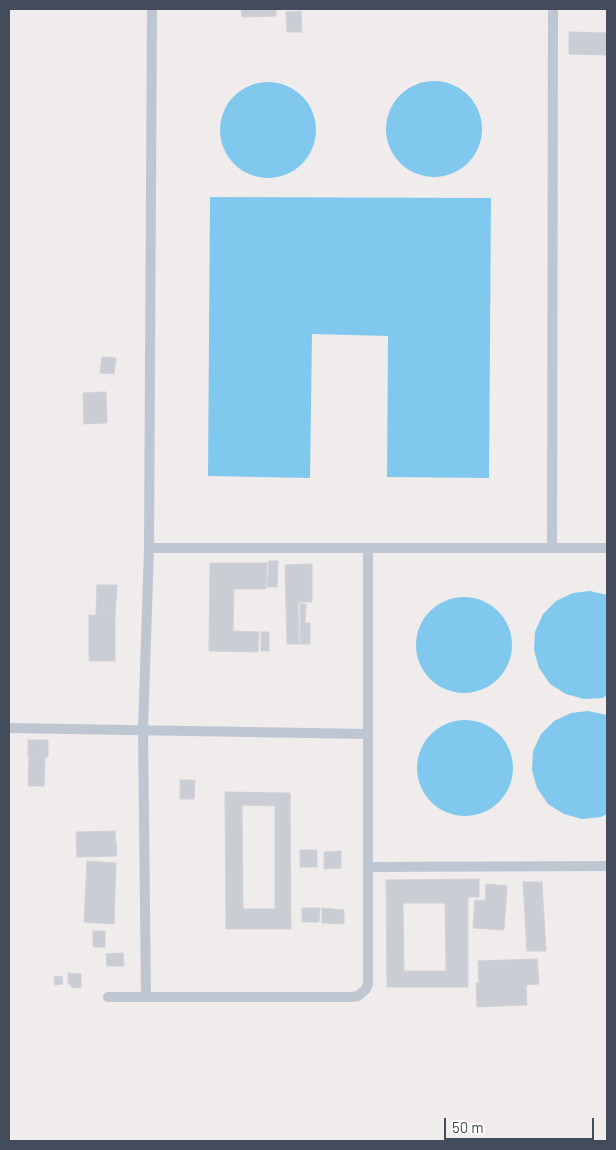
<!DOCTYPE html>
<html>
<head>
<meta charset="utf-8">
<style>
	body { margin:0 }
	#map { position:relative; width:616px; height:1150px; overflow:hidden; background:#efeceb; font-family:Barlow,sans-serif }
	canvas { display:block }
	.frame { position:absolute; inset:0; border:10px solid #434c5a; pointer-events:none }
	.scale { position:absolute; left:444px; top:1118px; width:150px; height:22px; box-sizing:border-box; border:2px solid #434c5a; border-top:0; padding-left:6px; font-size:15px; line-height:18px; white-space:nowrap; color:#434c5a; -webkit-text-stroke:4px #fff; paint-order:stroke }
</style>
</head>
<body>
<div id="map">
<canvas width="616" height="1150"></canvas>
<div class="frame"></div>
<div class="scale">50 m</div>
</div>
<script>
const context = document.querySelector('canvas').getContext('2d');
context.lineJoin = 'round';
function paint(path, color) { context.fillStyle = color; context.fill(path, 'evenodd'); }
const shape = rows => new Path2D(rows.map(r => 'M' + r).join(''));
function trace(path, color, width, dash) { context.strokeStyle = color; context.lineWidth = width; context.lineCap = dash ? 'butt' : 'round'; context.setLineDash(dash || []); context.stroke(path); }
paint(shape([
	'386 129a48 48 0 1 1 96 0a48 48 0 1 1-96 0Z',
	'220 130a48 48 0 1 1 96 0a48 48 0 1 1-96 0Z',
	[210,197,491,198,489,478,387,477,388,336,312,334,310,478,208,476],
	[590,591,607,595,607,695,603,698,584,699,566,694,550,684,539,668,534,650,535,632,543,614,556,601,573,593],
	'416 645a48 48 0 1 1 96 0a48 48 0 1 1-96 0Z',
	[588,711,607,715,607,814,601,817,582,819,564,814,548,804,537,788,532,770,533,751,541,734,554,721,571,713],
	'417 768a48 48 0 1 1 96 0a48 48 0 1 1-96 0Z'
]), '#81c8ef');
const building = shape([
	[241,9,276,9,276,16,242,17,241,9],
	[301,11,302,32,287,32,286,12,301,11],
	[569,32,607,33,607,55,569,54,569,32],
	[102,357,116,358,114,374,100,373,102,357],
	[106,392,107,423,84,424,83,393,106,392],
	[269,561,278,561,277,587,267,587,269,561],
	[210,563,267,563,266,589,234,589,233,631,259,632,258,652,209,651,210,563],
	[312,564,312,602,298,602,299,644,287,644,285,565,312,564],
	[97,585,117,585,115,616,96,615,97,585],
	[300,604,306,604,305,623,310,623,310,644,300,644,300,604],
	[89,615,115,616,115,661,89,661,89,615],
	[261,632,269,632,269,651,261,651,261,632],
	[28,740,48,740,48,757,28,757,28,740],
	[29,757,45,757,44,786,28,786,29,757],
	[180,780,195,780,194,799,180,799,180,780],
	[225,792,290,793,291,929,226,929,225,792],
	[242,805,275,806,275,909,243,909,242,805],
	[115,831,117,856,77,857,76,832,115,831],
	[300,850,317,850,317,867,300,867,300,850],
	[341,851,341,868,324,869,324,852,341,851],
	[87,861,116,863,114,924,84,922,87,861],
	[479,879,479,897,468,897,468,987,387,987,386,880,479,879],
	[403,903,445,903,446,971,404,971,403,903],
	[523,882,542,882,546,951,527,951,523,882],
	[486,884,507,886,504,930,473,928,475,900,485,901,486,884],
	[302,908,320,908,319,922,302,922,302,908],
	[322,908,344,910,344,924,322,923,322,908],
	[93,931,105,931,105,947,93,947,93,931],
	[123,953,124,966,107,966,106,954,123,953],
	[537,959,539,984,526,985,527,1005,477,1007,476,983,479,983,478,961,537,959],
	[68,973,81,974,81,988,71,987,71,984,68,984,68,973],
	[62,976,63,984,55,985,54,977,62,976]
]);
paint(building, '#cacdd4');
trace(building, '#cfd1d8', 1);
trace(shape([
	[149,548,607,548],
	[552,548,553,9],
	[9,728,368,734],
	[368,867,607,866],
	[108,997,352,997,358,996,366,989,368,984,368,548],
	[146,997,143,730,149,548,152,9]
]), '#bec6d2', 10);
</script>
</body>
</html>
